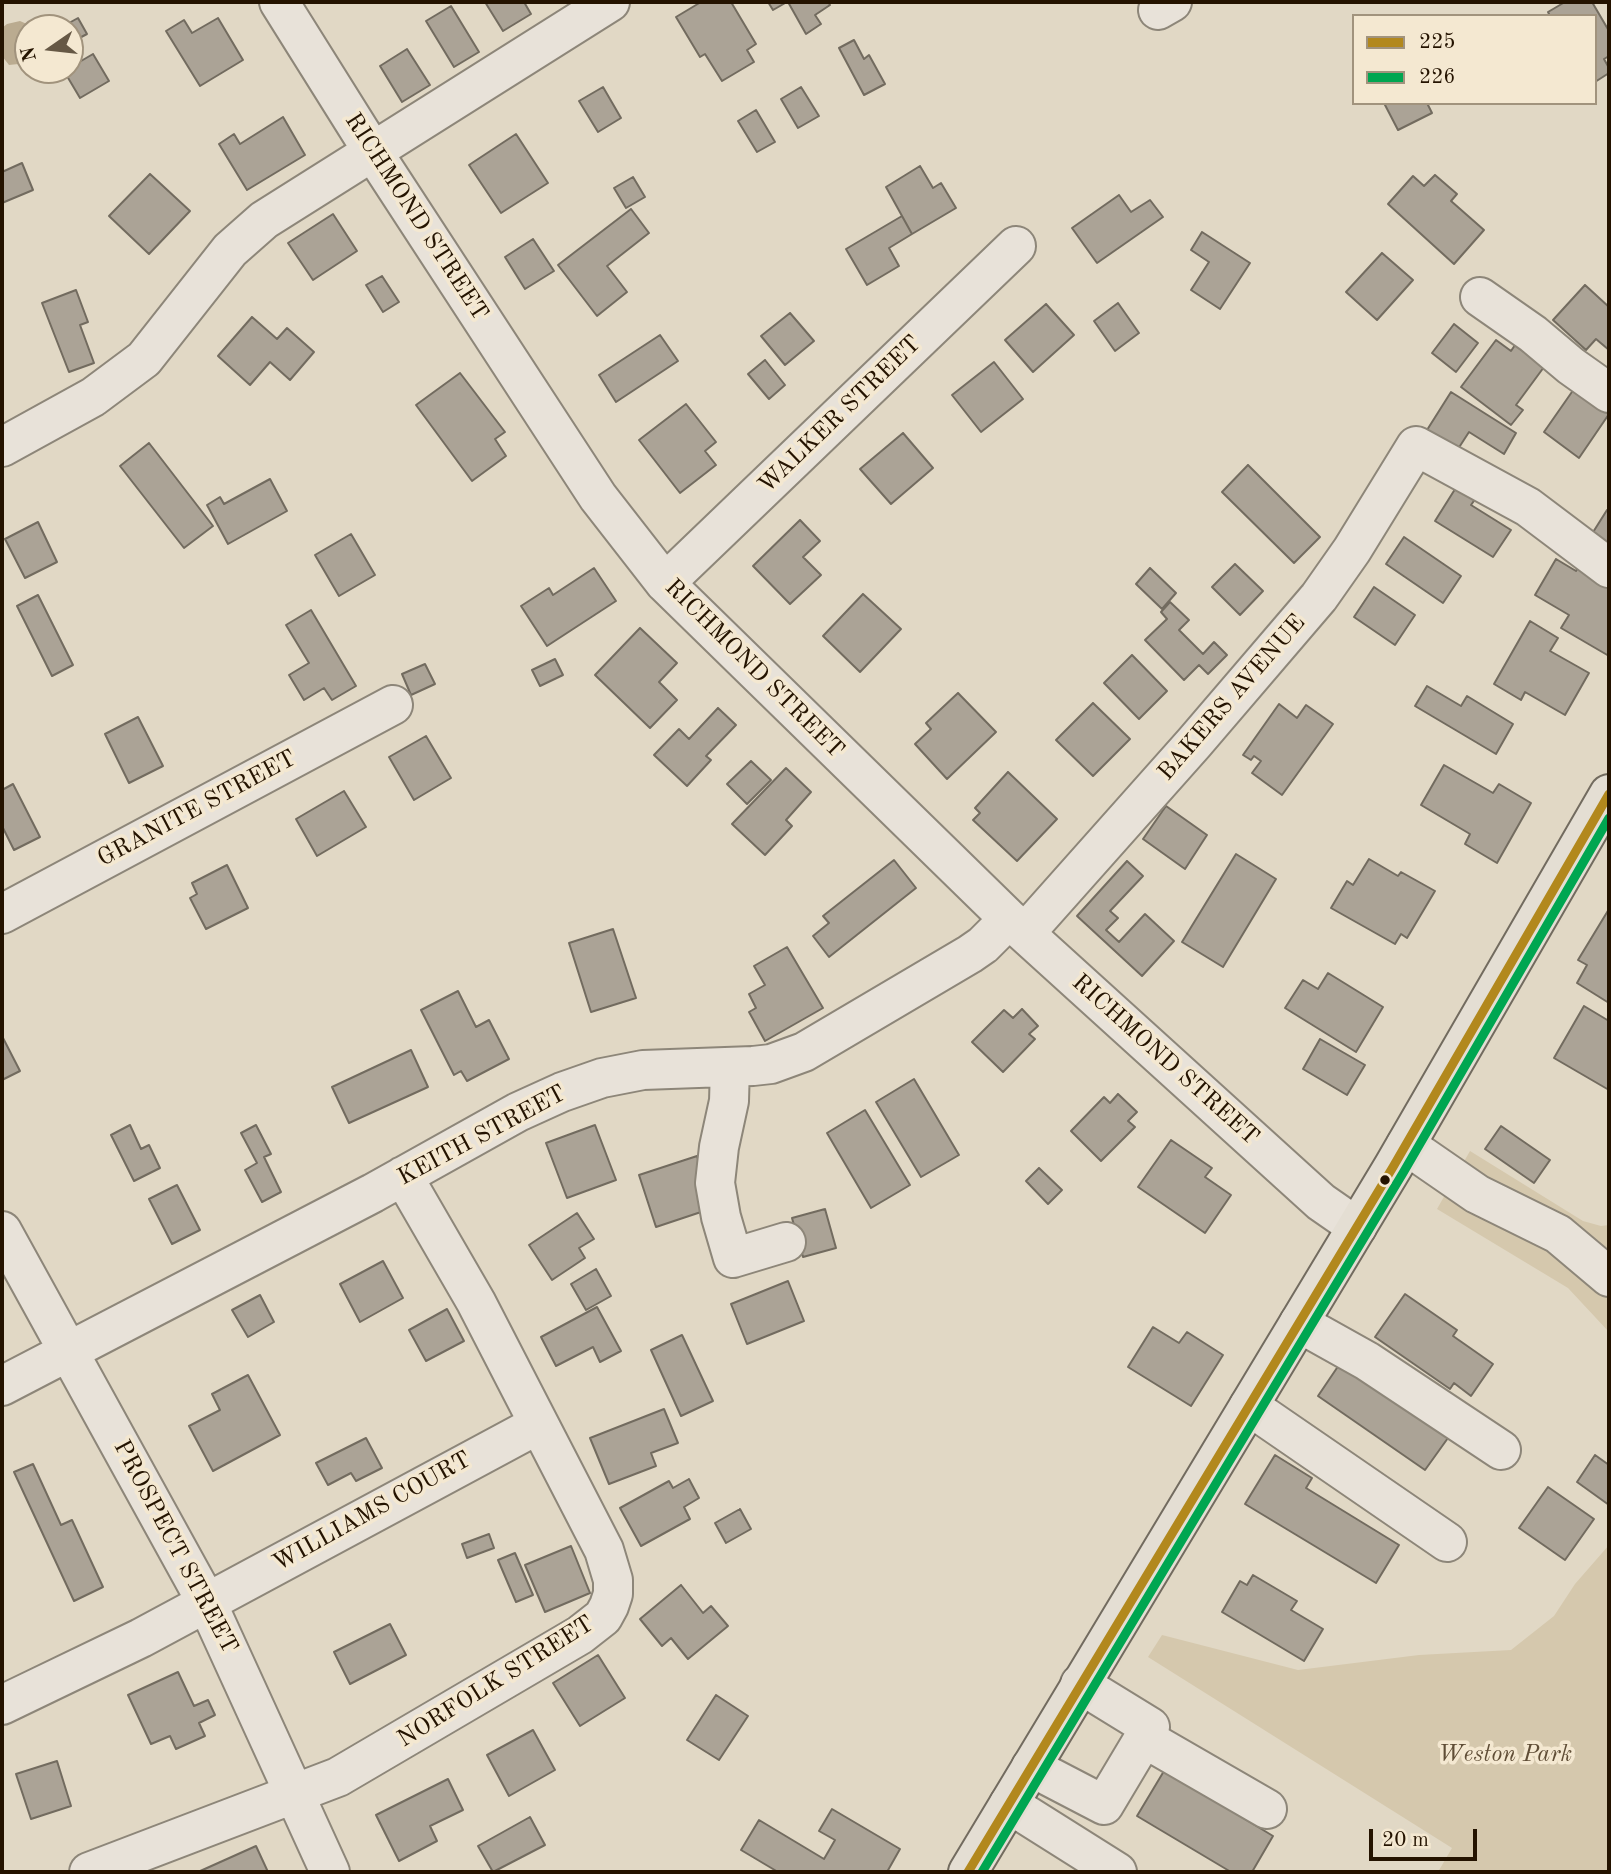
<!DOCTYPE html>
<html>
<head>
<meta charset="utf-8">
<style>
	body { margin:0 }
	#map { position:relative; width:1611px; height:1874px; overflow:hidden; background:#e1d8c5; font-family:"Old Standard TT",serif }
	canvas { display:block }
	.frame { position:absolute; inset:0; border:4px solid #241300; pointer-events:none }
	.legend { position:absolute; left:1352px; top:14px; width:245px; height:91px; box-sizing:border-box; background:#f4e8d1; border:2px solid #a1937d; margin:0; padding:9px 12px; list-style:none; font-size:21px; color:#241300 }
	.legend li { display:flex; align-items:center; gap:14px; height:35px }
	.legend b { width:35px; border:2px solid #a1937d }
	.north { position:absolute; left:14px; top:14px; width:70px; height:70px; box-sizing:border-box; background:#f4e8d1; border:2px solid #a1937d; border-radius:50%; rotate:256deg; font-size:19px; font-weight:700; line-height:28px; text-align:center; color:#241300 }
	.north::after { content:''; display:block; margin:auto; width:24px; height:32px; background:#665845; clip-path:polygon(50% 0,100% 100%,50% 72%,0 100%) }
	.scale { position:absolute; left:1369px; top:1829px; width:108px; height:32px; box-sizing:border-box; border:4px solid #241300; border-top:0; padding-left:9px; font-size:21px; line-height:24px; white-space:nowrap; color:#241300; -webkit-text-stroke:5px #f4e8d1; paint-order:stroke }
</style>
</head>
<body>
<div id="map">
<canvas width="1611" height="1874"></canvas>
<div class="frame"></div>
<ul class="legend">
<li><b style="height:9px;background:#b2881d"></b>225</li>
<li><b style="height:9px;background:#00a651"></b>226</li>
</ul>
<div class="north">N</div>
<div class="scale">20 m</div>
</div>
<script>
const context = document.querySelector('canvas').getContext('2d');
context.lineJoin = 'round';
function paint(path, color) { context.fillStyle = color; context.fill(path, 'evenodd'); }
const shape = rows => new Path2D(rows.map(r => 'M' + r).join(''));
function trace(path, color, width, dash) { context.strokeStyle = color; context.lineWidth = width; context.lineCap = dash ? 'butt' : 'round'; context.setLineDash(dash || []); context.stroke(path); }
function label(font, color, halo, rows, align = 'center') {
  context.font = font + ' "Old Standard TT",serif'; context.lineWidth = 7; context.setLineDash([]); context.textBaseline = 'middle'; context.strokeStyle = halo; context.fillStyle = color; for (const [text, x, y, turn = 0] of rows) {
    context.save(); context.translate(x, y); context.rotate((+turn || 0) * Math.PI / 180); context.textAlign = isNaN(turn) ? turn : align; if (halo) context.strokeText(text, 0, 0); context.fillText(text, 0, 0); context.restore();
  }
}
paint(shape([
	[1470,1151,1583,1221,1601,1226,1609,1225,1609,1332,1568,1288,1437,1209],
	[1609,1545,1609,1872,1438,1872,1452,1848,1148,1657,1162,1635,1298,1670,1419,1655,1511,1650,1554,1616,1575,1584]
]), '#d5c8ad');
paint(shape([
	[20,21,36,28,28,28,28,63,9,65,2,56,2,28,7,24]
]), '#baab90');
const building = shape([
	[485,2,524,2,531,14,503,31,485,2],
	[701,2,731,2,756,44,747,50,754,62,722,81,705,54,700,57,676,17,701,2],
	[768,2,787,2,773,10,768,2],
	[788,2,828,2,830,5,815,15,821,24,806,34,788,2],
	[1565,2,1592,2,1609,31,1609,56,1604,59,1609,68,1609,73,1595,82,1595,16,1550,16,1548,12,1565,2],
	[451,6,479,52,454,67,426,21,451,6],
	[78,18,87,34,70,43,70,28,60,28,78,18],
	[218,18,243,60,200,86,166,31,184,20,192,33,218,18],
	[854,40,864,59,869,55,885,84,864,95,839,48,854,40],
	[407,49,430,85,402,102,380,66,407,49],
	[93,54,109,81,80,98,64,71,93,54],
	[603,87,621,118,598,132,579,101,603,87],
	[801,87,819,116,798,128,781,99,801,87],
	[1384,103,1427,103,1432,113,1398,130,1384,103],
	[756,110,775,142,757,152,738,121,756,110],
	[283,117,305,155,247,190,219,144,234,134,240,144,283,117],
	[516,134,548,183,501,213,469,165,516,134],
	[22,163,33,190,2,203,2,172,22,163],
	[920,166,933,188,941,183,956,208,912,234,886,187,920,166],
	[150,174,190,211,149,254,109,216,150,174],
	[1435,175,1457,194,1451,201,1484,230,1454,264,1388,204,1413,176,1424,186,1435,175],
	[633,177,645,197,626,208,614,188,633,177],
	[1119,195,1131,212,1150,200,1163,217,1097,263,1072,228,1119,195],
	[631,209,649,233,607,266,627,292,597,316,558,265,631,209],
	[333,214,357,251,313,280,288,243,333,214],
	[902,216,912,234,889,248,899,266,867,285,846,249,902,216],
	[1202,232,1250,263,1220,309,1191,290,1209,262,1191,250,1202,232],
	[533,239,554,271,525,289,505,257,533,239],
	[1382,253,1413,280,1377,320,1346,292,1382,253],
	[382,276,399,302,383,312,366,285,382,276],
	[1585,285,1609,307,1609,350,1596,339,1586,350,1553,320,1585,285],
	[76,290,88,322,80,325,94,363,69,372,42,303,76,290],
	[1118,303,1139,333,1115,351,1094,321,1118,303],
	[1046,304,1074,335,1033,372,1005,340,1046,304],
	[790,313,814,341,785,365,761,336,790,313],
	[252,317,277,339,287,328,314,352,290,380,270,362,250,385,218,356,252,317],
	[1454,324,1478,343,1456,372,1432,353,1454,324],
	[660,335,678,361,616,402,599,375,660,335],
	[1496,340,1511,351,1515,345,1544,367,1516,405,1523,410,1511,425,1461,387,1496,340],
	[765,360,785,385,769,399,748,374,765,360],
	[994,362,1023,399,981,432,952,395,994,362],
	[460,373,505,432,495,439,506,456,472,481,416,405,460,373],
	[1574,389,1609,414,1579,458,1544,432,1574,389],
	[1451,392,1516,433,1504,454,1469,432,1458,449,1427,430,1451,392],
	[686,404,716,442,705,451,716,465,680,493,639,440,686,404],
	[903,433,933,468,891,504,860,469,903,433],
	[149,443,213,526,184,548,120,466,149,443],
	[1248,465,1320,537,1294,563,1222,492,1248,465],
	[270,479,287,511,228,544,207,505,220,497,224,504,270,479],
	[1457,486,1476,498,1471,505,1511,530,1493,557,1435,521,1457,486],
	[1607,510,1609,511,1609,549,1590,537,1607,510],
	[800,520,820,541,803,557,821,575,790,604,753,566,800,520],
	[38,522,57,562,25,578,5,539,38,522],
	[351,534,375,575,339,596,315,555,351,534],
	[1404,537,1461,576,1443,603,1386,564,1404,537],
	[1556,559,1576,571,1581,563,1609,579,1609,656,1561,628,1569,615,1535,595,1556,559],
	[1235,564,1263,591,1240,615,1212,587,1235,564],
	[594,568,616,601,547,646,521,606,549,588,553,595,594,568],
	[1150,568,1176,593,1162,609,1136,584,1150,568],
	[1374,587,1415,615,1395,645,1354,617,1374,587],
	[863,594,901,629,860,672,823,636,863,594],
	[38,595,73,665,52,676,17,606,38,595],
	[1170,602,1189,620,1179,630,1203,654,1214,642,1227,655,1208,674,1199,665,1184,680,1145,640,1167,619,1161,612,1170,602],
	[311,610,356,686,332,700,324,688,304,700,289,675,309,663,286,625,311,610],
	[1530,621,1558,638,1550,651,1589,673,1565,715,1525,692,1521,700,1494,684,1530,621],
	[640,628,677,663,659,682,677,700,650,728,595,675,640,628],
	[1132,655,1167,691,1139,719,1104,683,1132,655],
	[555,659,563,675,540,686,532,670,555,659],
	[425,664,435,684,411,695,402,674,425,664],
	[1427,686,1461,706,1467,696,1513,724,1496,754,1415,706,1427,686],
	[958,693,996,732,947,779,915,744,931,729,926,723,958,693],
	[1093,703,1130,739,1093,776,1056,740,1093,703],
	[1279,704,1297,718,1306,705,1333,724,1282,795,1252,773,1261,761,1254,756,1251,760,1243,755,1279,704],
	[718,708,736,725,706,756,711,760,687,786,654,755,679,729,689,739,718,708],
	[138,717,163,766,129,783,105,734,138,717],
	[426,736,451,778,414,800,389,757,426,736],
	[751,761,771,780,747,804,727,784,751,761],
	[1444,765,1493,793,1499,784,1531,803,1497,863,1465,844,1470,834,1421,805,1444,765],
	[786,768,811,792,786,820,792,826,765,855,732,824,786,768],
	[1008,772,1057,819,1017,861,973,820,980,813,975,808,1008,772],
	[13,784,40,837,14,850,2,826,2,790,13,784],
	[344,791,366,827,317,856,296,819,344,791],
	[1166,806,1207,835,1185,869,1143,839,1166,806],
	[1236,854,1276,879,1223,967,1182,942,1236,854],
	[1369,859,1398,876,1401,872,1435,891,1407,938,1401,934,1395,944,1331,908,1347,881,1353,885,1369,859],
	[894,860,916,888,829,957,813,936,829,923,823,916,894,860],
	[1127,861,1143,876,1110,911,1118,918,1106,930,1119,942,1145,914,1174,941,1142,976,1077,916,1127,861],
	[227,865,248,908,206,929,190,898,197,894,192,883,227,865],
	[1609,909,1609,1003,1577,983,1587,965,1578,960,1609,909],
	[613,929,636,998,591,1012,569,943,613,929],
	[787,947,823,1008,765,1041,749,1012,756,1008,749,994,765,985,754,966,787,947],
	[1328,973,1383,1007,1356,1052,1285,1008,1303,980,1318,989,1328,973],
	[458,991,476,1027,489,1020,509,1059,467,1081,461,1071,454,1075,421,1010,458,991],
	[1584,1006,1609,1021,1609,1090,1554,1058,1584,1006],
	[1022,1009,1038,1026,1029,1034,1035,1039,1003,1072,972,1042,1004,1010,1013,1018,1022,1009],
	[2,1036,20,1071,2,1080,2,1036],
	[1320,1039,1365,1065,1347,1095,1303,1069,1320,1039],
	[411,1050,428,1087,349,1123,332,1087,411,1050],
	[914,1079,959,1155,921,1177,876,1102,914,1079],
	[1118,1094,1137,1112,1128,1121,1135,1127,1101,1161,1071,1131,1104,1097,1110,1103,1118,1094],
	[865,1110,910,1185,871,1208,827,1133,865,1110],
	[130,1125,141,1149,149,1145,160,1168,134,1181,111,1135,130,1125],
	[256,1125,271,1154,264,1157,281,1192,262,1202,245,1170,257,1163,241,1133,256,1125],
	[595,1125,616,1180,567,1198,546,1143,595,1125],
	[1501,1126,1550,1160,1534,1183,1485,1149,1501,1126],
	[1171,1140,1212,1168,1205,1177,1231,1195,1205,1233,1138,1187,1171,1140],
	[697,1156,707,1188,704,1211,656,1227,639,1175,697,1156],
	[1039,1168,1062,1190,1048,1204,1026,1181,1039,1168],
	[177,1185,200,1230,172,1244,149,1199,177,1185],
	[825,1209,836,1248,803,1257,792,1218,825,1209],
	[577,1213,594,1239,579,1248,585,1258,552,1280,529,1245,577,1213],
	[383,1261,403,1298,360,1322,340,1284,383,1261],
	[596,1269,611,1296,586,1310,571,1284,596,1269],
	[788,1281,804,1321,747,1344,731,1304,788,1281],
	[1405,1294,1457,1330,1453,1336,1493,1364,1471,1396,1454,1383,1450,1389,1375,1337,1405,1294],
	[260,1295,274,1322,248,1337,232,1310,260,1295],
	[597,1307,621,1351,600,1362,593,1347,556,1366,541,1337,597,1307],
	[447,1309,464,1341,426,1361,409,1330,447,1309],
	[1153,1327,1179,1343,1187,1332,1223,1355,1191,1406,1128,1367,1153,1327],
	[682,1335,713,1401,681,1416,651,1350,682,1335],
	[1345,1356,1453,1431,1425,1470,1318,1396,1345,1356],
	[248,1375,280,1435,213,1471,189,1426,220,1410,212,1394,248,1375],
	[664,1409,678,1443,651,1453,656,1466,609,1484,590,1438,664,1409],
	[366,1438,382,1468,356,1481,351,1473,328,1485,316,1463,366,1438],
	[1275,1455,1312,1478,1306,1488,1399,1545,1376,1583,1245,1504,1275,1455],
	[1595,1455,1609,1465,1609,1505,1577,1482,1595,1455],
	[33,1464,61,1525,72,1520,103,1587,74,1601,14,1472,33,1464],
	[689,1479,699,1498,684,1507,690,1519,641,1546,620,1508,669,1481,673,1488,689,1479],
	[1548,1487,1594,1519,1565,1560,1519,1528,1548,1487],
	[740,1509,751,1529,726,1543,715,1523,740,1509],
	[489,1534,494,1548,467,1558,462,1544,489,1534],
	[571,1546,590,1593,545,1612,525,1565,571,1546],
	[515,1553,533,1595,516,1602,498,1560,515,1553],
	[1253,1575,1297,1601,1291,1610,1323,1629,1304,1661,1222,1612,1240,1581,1247,1585,1253,1575],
	[681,1585,703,1613,711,1606,728,1626,688,1659,671,1638,662,1646,640,1619,681,1585],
	[390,1624,406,1655,350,1684,334,1652,390,1624],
	[598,1655,625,1698,580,1726,553,1683,598,1655],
	[178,1672,194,1706,208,1700,215,1715,199,1723,205,1736,176,1749,170,1736,151,1744,128,1695,178,1672],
	[716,1695,748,1716,719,1760,687,1740,716,1695],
	[533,1730,555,1770,509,1796,487,1755,533,1730],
	[57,1761,71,1806,31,1819,16,1774,57,1761],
	[1170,1761,1207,1796,1273,1836,1252,1872,1231,1872,1137,1816,1170,1761],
	[448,1779,463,1810,430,1826,437,1841,399,1861,376,1815,448,1779],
	[832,1809,900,1849,887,1872,778,1872,741,1850,759,1820,824,1859,835,1840,819,1831,832,1809],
	[530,1817,545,1845,493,1872,478,1846,530,1817],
	[256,1846,268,1872,198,1872,256,1846]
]);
paint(building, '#aba396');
trace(building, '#726b5f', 2);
const minor = shape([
	[279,2,373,152,598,497,665,583,1009,919,1321,1202,1357,1227],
	[1158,10,1172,2],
	[1480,297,1533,334,1571,366,1609,393],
	[2,447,93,397,144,359,230,250,264,220,610,2],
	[665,583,1016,246],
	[2,914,393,705],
	[1025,933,1194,743,1319,597,1352,550,1416,446,1528,507,1609,568],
	[730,1067,729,1101,719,1147,715,1183,721,1217,733,1258,786,1242],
	[1406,1145,1477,1194,1558,1234,1609,1277],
	[2,1231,207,1603,330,1872],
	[1299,1323,1367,1361,1501,1450],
	[2,1386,373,1193,518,1112,562,1092,602,1078,643,1070,753,1066,771,1064,804,1052,970,954,983,945,1009,919],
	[1249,1406,1447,1542],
	[2,1705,141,1638,539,1424],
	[1144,1738,1267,1809],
	[1031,1767,1104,1805,1144,1738,1150,1727,1080,1684],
	[1009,1804,1117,1872],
	[89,1872,338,1777,580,1635,603,1617,609,1606,613,1594,613,1580,604,1550,476,1302,403,1176]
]);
const major = shape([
	[968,1872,1393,1167,1609,794]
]);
trace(minor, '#8d8679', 42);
trace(major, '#726b5f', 42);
trace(minor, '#e8e2d9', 38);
trace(major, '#e4ded3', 38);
trace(shape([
	[968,1872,1393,1167,1609,794]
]), '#b2881d', 9);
trace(shape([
	[982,1872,1403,1173,1609,818]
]), '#00a651', 9);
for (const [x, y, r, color] of [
	[1385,1180,6,"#241300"]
]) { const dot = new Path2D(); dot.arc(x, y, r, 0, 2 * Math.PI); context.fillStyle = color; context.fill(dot); trace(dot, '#f4e8d1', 2.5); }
label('24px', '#241300', '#f4e8d1', [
	["RICHMOND STREET",416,217,57],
	["WALKER STREET",840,415,-44],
	["RICHMOND STREET",754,669,45],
	["BAKERS AVENUE",1232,698,-49],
	["GRANITE STREET",197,809,-28],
	["RICHMOND STREET",1165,1060,42],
	["KEITH STREET",482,1136,-28],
	["WILLIAMS COURT",372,1512,-29],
	["PROSPECT STREET",175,1547,62],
	["NORFOLK STREET",496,1682,-32]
]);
label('italic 24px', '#5f4d36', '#f4e8d1', [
	["Weston Park",1505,1755]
]);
</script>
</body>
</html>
